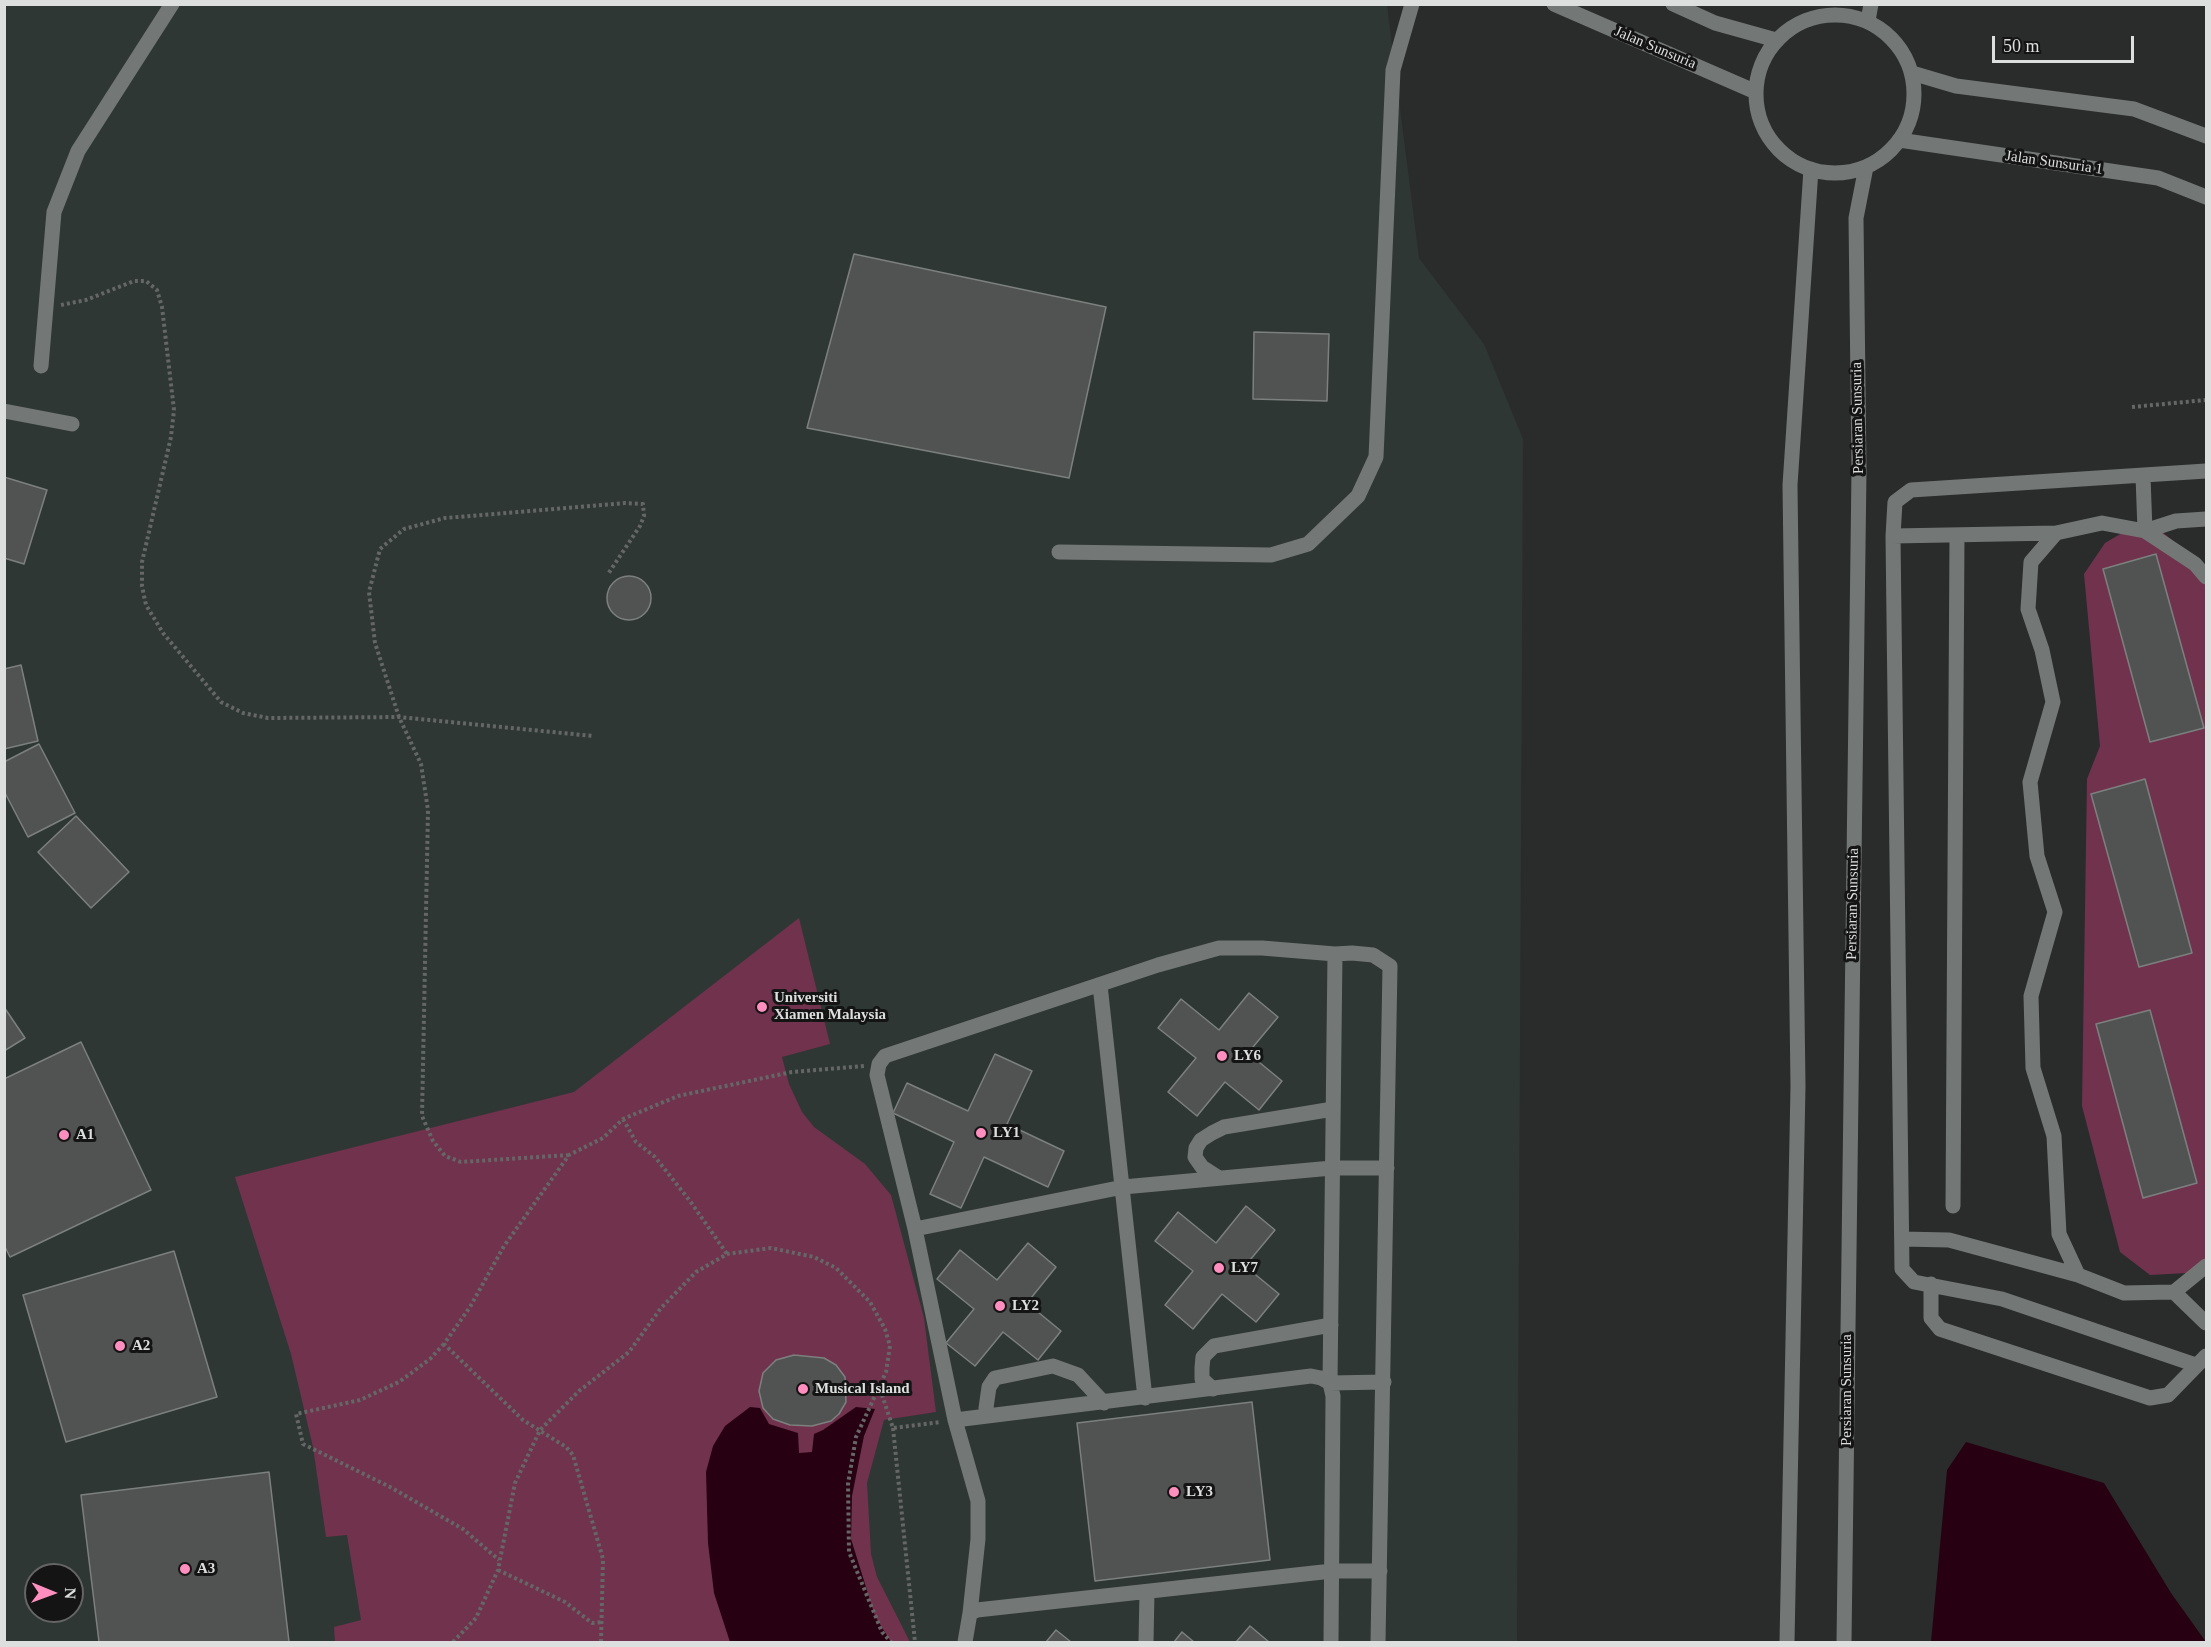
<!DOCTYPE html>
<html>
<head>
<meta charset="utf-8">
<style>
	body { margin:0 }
	#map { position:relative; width:2211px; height:1647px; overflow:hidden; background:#292c2b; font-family:"Times New Roman",serif }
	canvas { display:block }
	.frame { position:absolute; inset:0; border:6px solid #dddfde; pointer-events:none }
	.north { position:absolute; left:24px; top:1563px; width:60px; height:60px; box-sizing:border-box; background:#131413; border:2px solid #646564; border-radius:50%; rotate:91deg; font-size:16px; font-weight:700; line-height:24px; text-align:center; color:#dddfde }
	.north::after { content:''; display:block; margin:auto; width:21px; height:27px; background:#fe8ebe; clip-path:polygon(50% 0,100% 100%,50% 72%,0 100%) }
	.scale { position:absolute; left:1992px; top:36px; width:142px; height:27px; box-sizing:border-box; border:3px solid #dddfde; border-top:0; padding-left:8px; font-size:18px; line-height:21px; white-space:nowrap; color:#dddfde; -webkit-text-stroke:4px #131413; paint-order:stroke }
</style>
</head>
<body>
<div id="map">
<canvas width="2211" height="1647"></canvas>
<div class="frame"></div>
<div class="north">N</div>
<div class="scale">50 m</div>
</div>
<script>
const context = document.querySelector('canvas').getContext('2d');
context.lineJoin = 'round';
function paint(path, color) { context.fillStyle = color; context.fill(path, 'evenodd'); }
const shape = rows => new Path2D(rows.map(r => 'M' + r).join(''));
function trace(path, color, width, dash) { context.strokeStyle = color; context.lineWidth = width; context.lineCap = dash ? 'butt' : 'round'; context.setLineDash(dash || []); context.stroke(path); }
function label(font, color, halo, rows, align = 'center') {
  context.font = font + ' "Times New Roman",serif'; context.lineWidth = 6; context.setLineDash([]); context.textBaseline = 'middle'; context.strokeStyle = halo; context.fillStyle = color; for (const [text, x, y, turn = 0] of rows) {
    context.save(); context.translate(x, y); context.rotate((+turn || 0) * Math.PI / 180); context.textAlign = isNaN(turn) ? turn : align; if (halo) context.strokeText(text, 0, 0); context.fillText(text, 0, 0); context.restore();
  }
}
paint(shape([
	[5,5,1387,5,1419,258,1484,344,1523,439,1517,1642,5,1642],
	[36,1575,72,1575,72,1611,36,1611]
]), '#2e3733');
paint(shape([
	[2127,530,2160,530,2206,568,2206,1272,2150,1275,2120,1252,2082,1106,2087,779,2100,746,2084,574,2105,543],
	[799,918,830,1044,782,1057,789,1084,802,1112,814,1127,865,1164,891,1195,924,1318,936,1412,884,1420,867,1483,871,1554,877,1577,910,1642,335,1642,334,1627,361,1620,347,1535,326,1537,313,1447,291,1354,235,1177,574,1092]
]), '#71324e');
paint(shape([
	[750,1407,760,1408,769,1424,798,1433,799,1453,812,1452,814,1434,823,1430,856,1407,875,1409,864,1436,852,1496,851,1539,875,1616,891,1642,730,1642,714,1593,708,1543,706,1472,713,1446,725,1426],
	[1966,1442,2104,1483,2171,1593,2206,1642,1931,1642,1947,1470]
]), '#270012');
const building = shape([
	[854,254,1106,307,1069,478,807,428,854,254],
	[1254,332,1329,334,1327,401,1253,399,1254,332],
	[4,477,47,490,24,564,4,558,4,477],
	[2156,554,2204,728,2150,742,2103,569,2156,554],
	'607 598a22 22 0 1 1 44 0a22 22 0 1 1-44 0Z',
	[21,665,38,741,4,749,4,669,21,665],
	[39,744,75,813,28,837,4,791,4,762,39,744],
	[2145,779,2192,953,2139,967,2091,794,2145,779],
	[76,816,129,872,91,908,38,852,76,816],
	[1249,993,1278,1017,1248,1053,1282,1081,1259,1110,1225,1082,1197,1116,1168,1092,1196,1058,1158,1028,1181,999,1219,1030,1249,993],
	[4,1007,25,1038,4,1051,4,1007],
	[2150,1010,2197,1183,2143,1198,2096,1024,2150,1010],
	[81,1042,151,1190,10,1257,4,1245,4,1079,81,1042],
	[995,1054,1032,1071,1007,1124,1064,1151,1048,1187,984,1157,961,1208,930,1194,954,1142,893,1113,907,1083,968,1111,995,1054],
	[1246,1206,1275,1230,1245,1266,1279,1294,1256,1322,1222,1294,1193,1329,1165,1305,1193,1271,1155,1241,1178,1212,1216,1243,1246,1206],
	[1028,1243,1056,1267,1027,1303,1061,1331,1038,1360,1003,1332,975,1366,946,1343,974,1309,937,1279,960,1250,997,1280,1028,1243],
	[174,1251,217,1397,66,1442,23,1295,174,1251],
	[794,1355,824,1358,836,1365,845,1377,846,1402,839,1414,831,1421,812,1426,790,1425,773,1419,763,1408,759,1391,763,1373,776,1360,794,1355],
	[1252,1402,1270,1560,1095,1581,1077,1423,1252,1402],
	[269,1472,289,1642,99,1642,81,1495,269,1472],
	[1250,1626,1269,1642,1236,1642,1250,1626],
	[1056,1630,1071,1642,1046,1642,1056,1630],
	[1182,1632,1194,1642,1174,1642,1182,1632]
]);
paint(building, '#505351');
trace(building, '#7c807e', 1.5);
trace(shape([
	[61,305,86,300,134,281,146,281,157,290,162,307,174,410,171,437,142,562,142,586,146,605,163,633,221,702,243,713,268,718,399,717,593,736],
	[2132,407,2206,400],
	[623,1119,636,1142,655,1157,690,1201,727,1254],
	[569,1155,461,1162,445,1156,433,1141,422,1116,428,810,421,764,399,717,375,643,369,592,380,549,404,529,445,518,625,503,643,504,644,516,640,526,608,574],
	[444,1344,430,1359,399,1382,360,1400,296,1414,303,1444,392,1488,463,1529,499,1560],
	[880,1389,893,1428,941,1422],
	[893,1428,915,1642],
	[498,1570,565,1602,592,1623,602,1622],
	[453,1642,476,1618,498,1570,515,1483,540,1430,579,1391,629,1352,661,1308,696,1272,727,1254,771,1248,814,1257,836,1268,870,1302,885,1329,890,1346,886,1372,856,1437,848,1484,849,1552,882,1632,891,1642],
	[601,1642,603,1559,573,1455,566,1447,523,1420,444,1344,470,1307,504,1246,569,1155,603,1138,623,1119,678,1096,792,1072,864,1066]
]), '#656766', 4, [3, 3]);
trace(shape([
	[1554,4,1756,92],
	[1673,4,1715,23,1776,40],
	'1756 94a79 79 0 1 1 158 0a79 79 0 1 1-158 0Z',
	[1868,21,1871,4],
	[1912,73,1956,86,2134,109,2206,136],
	[1899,140,2158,178,2206,197],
	[41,366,54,212,78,151,172,4],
	[4,411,72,424],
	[2143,476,2145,531,2176,521,2206,519],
	[1893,536,2056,533],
	[1059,552,1271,555,1308,544,1358,496,1376,457,1393,70,1412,4],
	[2206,577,2195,564,2145,531,2102,523,2056,533,2031,562,2028,609,2042,650,2053,702,2030,782,2037,856,2055,912,2031,996,2033,1068,2054,1136,2059,1234,2078,1275,2124,1293,2174,1292,2206,1266],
	[1335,954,1330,1383,1384,1382],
	[1100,985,1145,1398],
	[1219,1178,1202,1167,1195,1157,1196,1148,1201,1140,1212,1133,1224,1127,1333,1109],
	[1953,1206,1957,535],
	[915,1229,1123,1187,1332,1168,1387,1168],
	[1902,1239,1949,1240,2078,1275],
	[1931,1284,1931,1318,1940,1329,2150,1398,2168,1395,2206,1356],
	[2174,1292,2206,1323],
	[2196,1365,2002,1299,1914,1282,1902,1269,1893,536,1895,502,1911,490,2206,471],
	[1213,1389,1202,1379,1202,1368,1203,1357,1214,1346,1331,1325],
	[988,1416,986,1408,989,1387,995,1378,1053,1366,1078,1375,1104,1403],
	[955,1420,1311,1376,1321,1378,1330,1383,1333,1396,1331,1642],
	[970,1613,978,1539,978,1501,955,1420,915,1229,877,1075,879,1064,885,1056,1158,965,1219,948,1262,948,1335,954,1352,953,1373,955,1390,966,1378,1642],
	[965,1642,970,1613,977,1610,1332,1571,1380,1571],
	[1146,1642,1147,1592],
	[1787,1642,1798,1086,1790,485,1811,169],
	[1844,1642,1859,470,1856,218,1866,167]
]), '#737775', 15);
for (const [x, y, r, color] of [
	[762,1007,6,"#fe8ebe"],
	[1222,1056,6,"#fe8ebe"],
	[981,1133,6,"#fe8ebe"],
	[64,1135,6,"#fe8ebe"],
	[1219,1268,6,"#fe8ebe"],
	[1000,1306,6,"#fe8ebe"],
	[120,1346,6,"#fe8ebe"],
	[803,1389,6,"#fe8ebe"],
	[1174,1492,6,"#fe8ebe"],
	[185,1569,6,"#fe8ebe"]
]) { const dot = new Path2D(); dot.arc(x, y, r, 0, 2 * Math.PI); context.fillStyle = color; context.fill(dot); trace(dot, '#131413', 2); }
label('15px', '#dddfde', '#131413', [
	["Jalan Sunsuria",1655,48,23],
	["Jalan Sunsuria 1",2054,163,8],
	["Persiaran Sunsuria",1858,418,-91],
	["Persiaran Sunsuria",1853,904,-89],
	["Persiaran Sunsuria",1847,1390,-90]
]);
label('bold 15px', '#dddfde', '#131413', [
	["Universiti",774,998],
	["Xiamen Malaysia",774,1015],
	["LY6",1234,1056],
	["LY1",993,1133],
	["A1",76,1135],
	["LY7",1231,1268],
	["LY2",1012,1306],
	["A2",132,1346],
	["Musical Island",815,1389],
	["LY3",1186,1492],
	["A3",197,1569]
], 'left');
</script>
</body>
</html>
